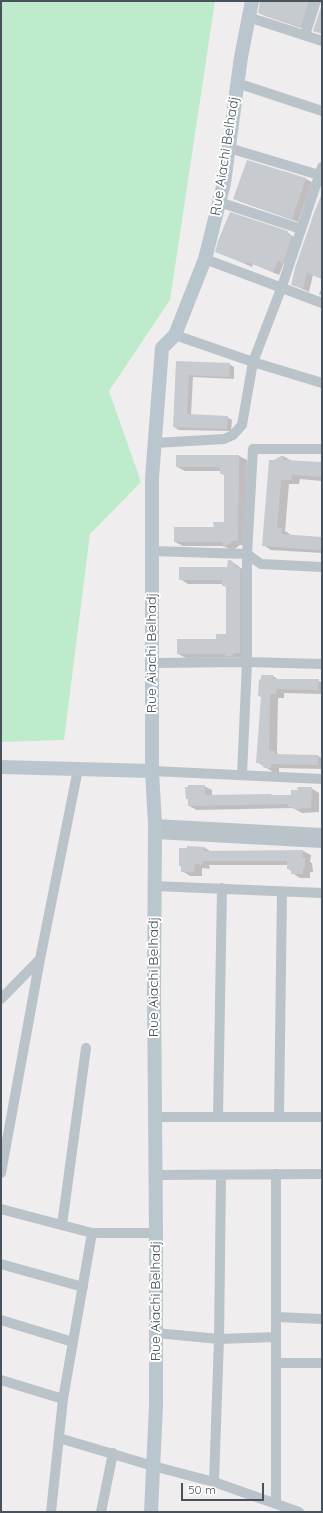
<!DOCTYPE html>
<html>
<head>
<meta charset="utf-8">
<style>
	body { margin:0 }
	#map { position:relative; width:323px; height:1513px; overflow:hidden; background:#f0edee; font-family:Quicksand,sans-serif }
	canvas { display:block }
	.frame { position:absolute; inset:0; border:2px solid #47525a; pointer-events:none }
	.scale { position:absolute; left:181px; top:1483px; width:83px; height:18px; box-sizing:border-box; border:2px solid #47525a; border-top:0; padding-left:5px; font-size:12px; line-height:14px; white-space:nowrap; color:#47525a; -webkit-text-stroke:3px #fff; paint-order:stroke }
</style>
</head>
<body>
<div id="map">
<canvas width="323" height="1513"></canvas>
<div class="frame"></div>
<div class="scale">50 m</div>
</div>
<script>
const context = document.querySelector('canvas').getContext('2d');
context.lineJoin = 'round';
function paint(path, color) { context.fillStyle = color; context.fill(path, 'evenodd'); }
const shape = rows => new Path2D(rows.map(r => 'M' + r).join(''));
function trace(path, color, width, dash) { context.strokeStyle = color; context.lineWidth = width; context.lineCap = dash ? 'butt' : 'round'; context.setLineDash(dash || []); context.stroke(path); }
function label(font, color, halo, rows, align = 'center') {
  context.font = font + ' Quicksand,sans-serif'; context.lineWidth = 4; context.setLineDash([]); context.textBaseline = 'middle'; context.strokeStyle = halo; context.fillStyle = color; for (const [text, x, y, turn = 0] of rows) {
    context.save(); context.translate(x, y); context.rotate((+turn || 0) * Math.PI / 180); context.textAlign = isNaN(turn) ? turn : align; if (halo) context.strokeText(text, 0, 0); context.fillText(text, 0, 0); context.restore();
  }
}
paint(shape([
	[1,1,215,1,170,300,109,391,141,482,90,534,64,740,1,742]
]), '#beebcc');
paint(shape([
	[261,1,317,1,307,30,265,16,259,13],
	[306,179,312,182,298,222,241,202,235,199],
	[322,195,322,279,313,275,309,292,298,287],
	[287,232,298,240,289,265,284,263,279,275,253,264,252,267,217,252],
	[322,287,322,296,319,294],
	[177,362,229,364,234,367,234,379,193,377,191,415,227,417,232,420,231,431,179,430,174,427],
	[239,456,247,460,246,545,240,545,232,551,224,546,183,546,175,542,225,523,225,476,221,473,221,471,185,471,177,467],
	[283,456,292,461,322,463,322,481,300,479,299,484,289,484,285,531,290,534,289,536,322,538,322,553,271,550,263,545,275,461],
	[231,561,248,573,248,657,186,658,178,654,227,635,227,588,223,585,223,584,188,584,180,579,228,568],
	[273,676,279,680,318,680,322,683,322,694,284,693,284,698,278,698,277,753,280,755,318,756,322,758,322,769,279,768,279,772,273,772,257,762],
	[204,786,212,790,212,795,292,796,311,788,319,793,319,812,302,813,293,808,197,810,189,806],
	[192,847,205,848,212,852,303,851,311,855,310,862,312,863,313,872,310,872,310,878,300,878,292,873,292,871,288,869,288,865,209,865,210,869,202,868,202,876,190,876,182,871,182,867,180,866,188,849]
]), '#0003');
paint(shape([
	[260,1,309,1,301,27,258,13],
	[322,4,322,34,313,31],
	[247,160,306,178,292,219,233,199],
	[322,193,322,279,307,273,303,289,291,285,295,268,314,213],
	[230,212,288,231,287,234,292,236,283,263,278,261,273,272,247,262,246,264,215,252,218,241],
	[176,361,230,363,229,377,189,375,187,414,228,416,227,429,173,427],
	[176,455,239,455,238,541,232,541,225,547,223,547,223,542,174,542,174,527,214,527,213,522,224,522,224,474,220,474,220,467,176,467],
	[281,456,284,456,283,460,322,462,322,477,292,475,291,480,281,480,277,528,282,528,281,534,322,537,322,550,262,546,269,460,274,460],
	[228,560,231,560,236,567,240,567,240,653,234,653,231,656,225,656,225,654,177,654,177,639,216,639,216,634,226,634,226,586,222,586,222,580,179,580,179,567,227,567],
	[261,675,273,675,273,679,319,679,318,690,277,689,276,694,270,694,269,750,275,751,275,754,318,755,318,765,271,764,271,768,264,768,261,763,256,763,261,697,258,696,259,680,261,679],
	[188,785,205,785,205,795,271,794,272,795,291,795,291,790,298,790,297,787,312,787,311,808,293,809,293,807,288,807,288,804,188,806,188,799,186,799,185,787,188,787],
	[187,846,205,847,204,851,303,850,302,858,305,858,305,868,303,868,303,874,291,874,291,869,287,869,287,861,202,861,202,865,195,864,194,872,181,872,181,866,179,866,179,848,187,848]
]), '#c7cbd0');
trace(shape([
	[248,17,322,41],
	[305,35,316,1],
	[237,83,322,111],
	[229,148,319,175],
	[219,202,301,229],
	[205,259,322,303],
	[175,335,253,362,322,383],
	[155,443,224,439,233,435,242,425,253,362,281,289,322,167],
	[152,551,247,554,253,449,322,449],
	[322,567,261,564,247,554,247,662,322,664],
	[152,663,247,662,242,775],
	[152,771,322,779],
	[155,824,322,833],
	[155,834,322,843],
	[154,886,322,893],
	[1,999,40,959],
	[155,1117,322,1117],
	[218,1117,222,888],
	[279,1117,282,891],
	[1,1173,40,959,78,769],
	[155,1175,322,1174],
	[1,1209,92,1233,156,1233],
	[62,1225,86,1048],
	[1,1264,83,1287],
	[277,1317,322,1319],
	[1,1320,73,1342],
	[156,1333,219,1339,276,1337],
	[277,1363,322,1363],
	[1,1380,63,1399],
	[59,1438,153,1466,214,1482,299,1512],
	[214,1482,219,1339,221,1176],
	[276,1504,276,1174],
	[51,1512,63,1399,92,1233],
	[101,1512,113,1453]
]), '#bac3ca', 10);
trace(shape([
	[1,767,152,771],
	[151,1512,156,1405,156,1233,154,993,155,824,152,771,152,478,162,348,175,335,205,259,224,183,241,57,252,1]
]), '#bac6ce', 14);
label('14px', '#47525a', '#fff', [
	["Rue Aiachi Belhadj",225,156,-81],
	["Rue Aiachi Belhadj",152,653,-90],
	["Rue Aiachi Belhadj",154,977,-90],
	["Rue Aiachi Belhadj",156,1301,-90]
]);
</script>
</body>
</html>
